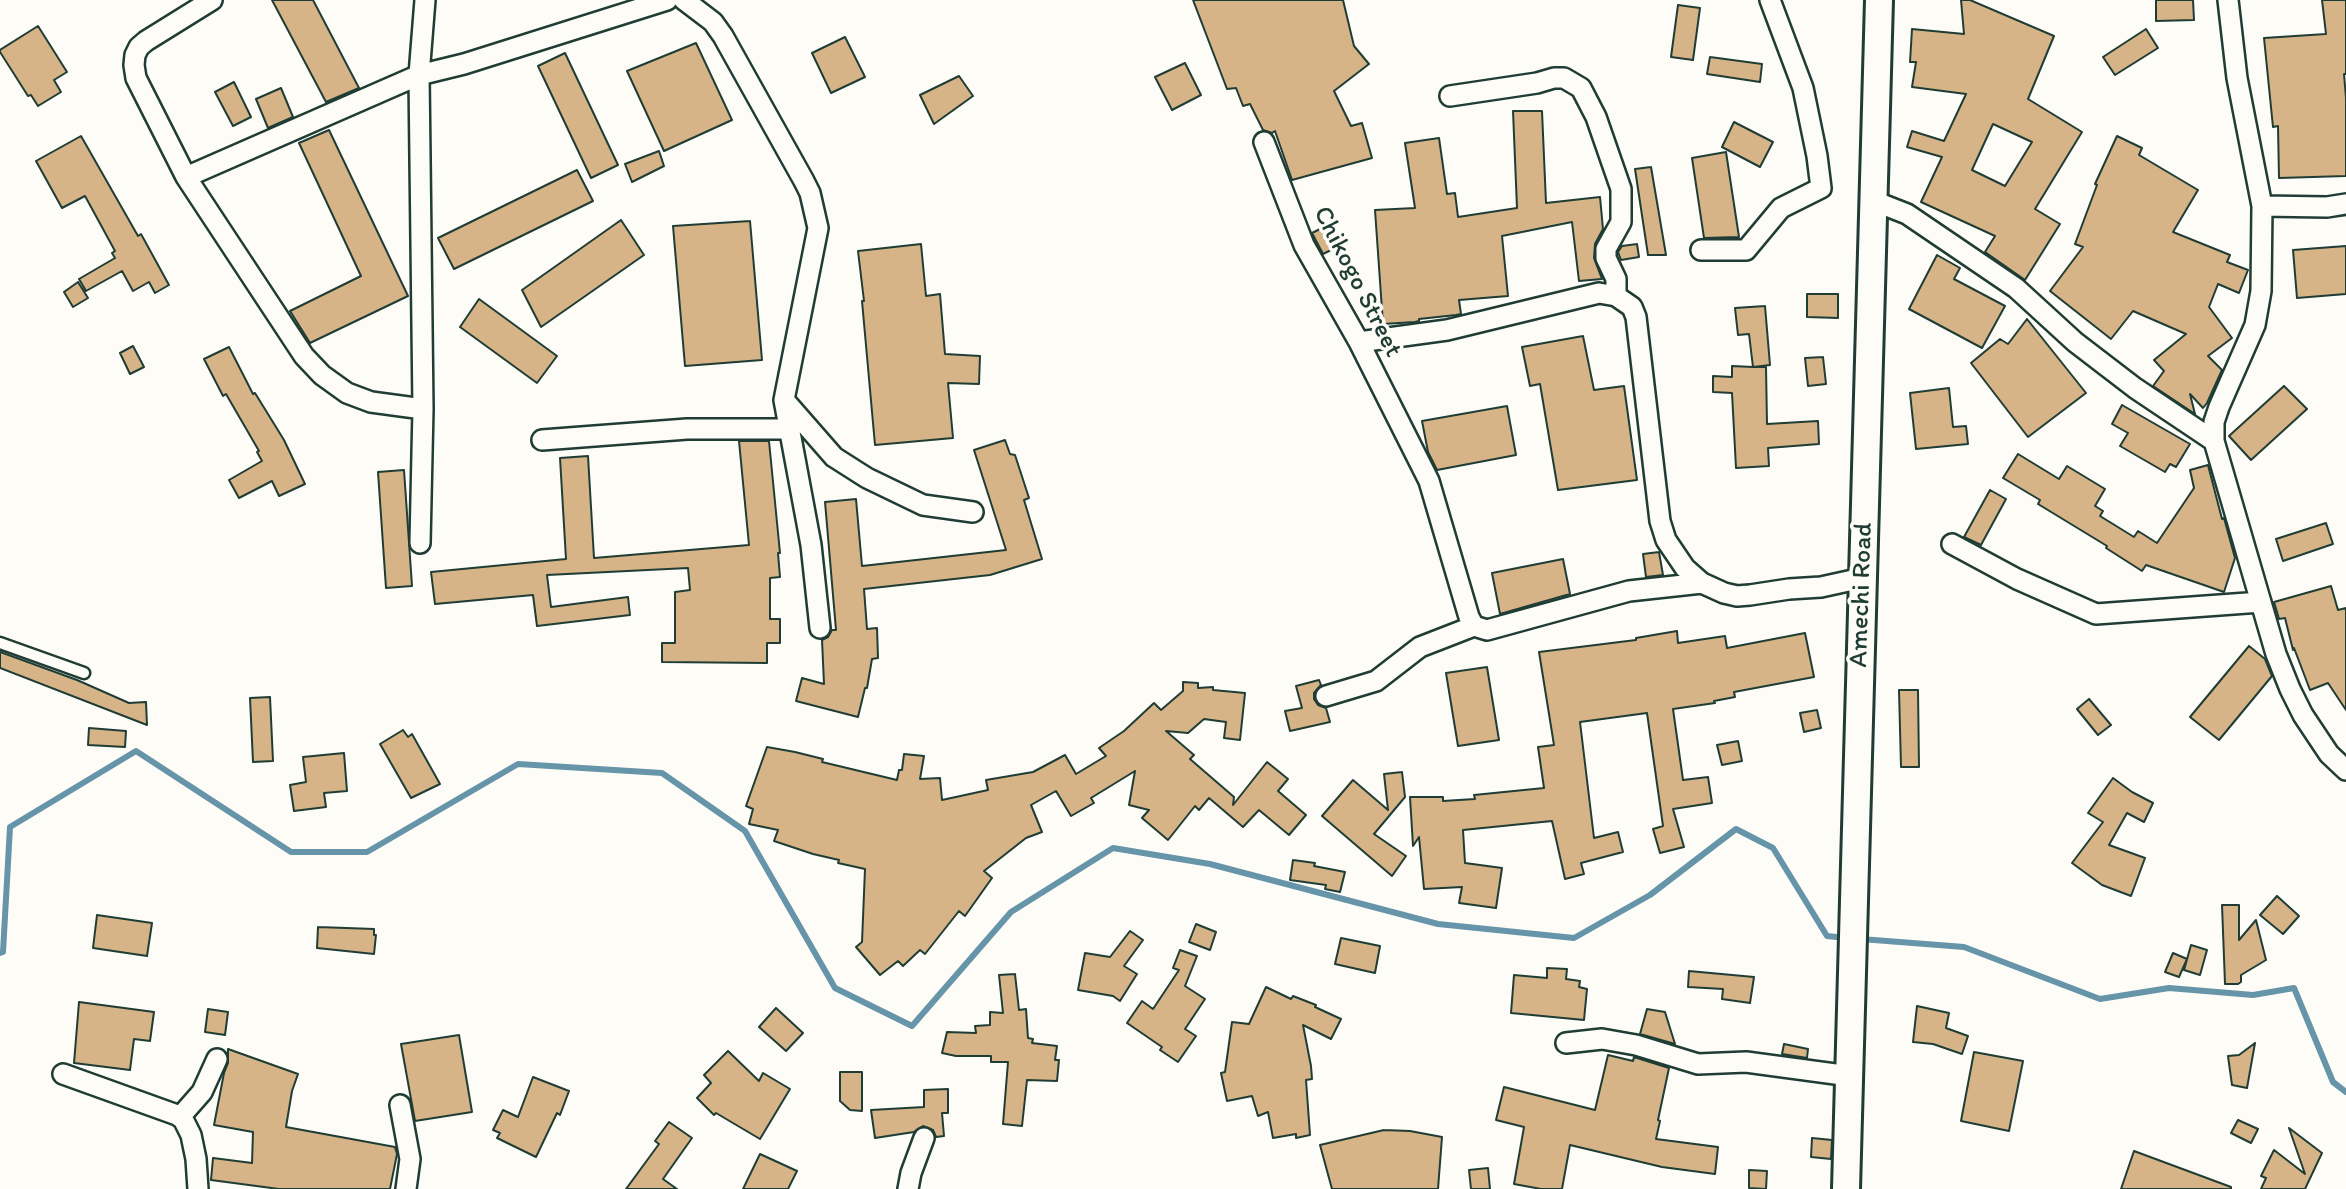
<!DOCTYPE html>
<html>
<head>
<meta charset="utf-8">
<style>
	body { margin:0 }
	canvas { display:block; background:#fdfcf7 }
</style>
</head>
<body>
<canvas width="2346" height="1189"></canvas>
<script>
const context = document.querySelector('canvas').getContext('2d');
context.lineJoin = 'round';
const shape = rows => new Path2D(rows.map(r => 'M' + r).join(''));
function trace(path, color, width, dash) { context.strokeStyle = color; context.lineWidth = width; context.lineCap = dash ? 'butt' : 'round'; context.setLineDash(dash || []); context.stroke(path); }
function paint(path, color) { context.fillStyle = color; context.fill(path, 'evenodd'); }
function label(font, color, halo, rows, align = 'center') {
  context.font = font + ' Itim,sans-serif'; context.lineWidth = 7; context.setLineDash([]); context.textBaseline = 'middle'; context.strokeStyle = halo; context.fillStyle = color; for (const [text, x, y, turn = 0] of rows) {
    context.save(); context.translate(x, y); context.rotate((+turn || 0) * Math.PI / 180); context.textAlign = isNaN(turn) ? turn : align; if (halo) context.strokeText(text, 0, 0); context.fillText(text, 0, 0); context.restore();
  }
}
trace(shape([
	[1861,939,1964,947,2100,999,2169,988,2253,995,2294,988,2333,1082,2346,1092],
	[0,953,3,952,10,827,136,751,291,852,367,852,518,764,662,773,745,831,835,988,912,1026,1011,912,1113,848,1210,864,1438,924,1574,938,1650,895,1736,829,1773,848,1827,936,1846,938]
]), '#6694a8', 6);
const building = shape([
	[272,0,313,0,359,88,326,102,272,0],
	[1193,0,1343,0,1354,46,1369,64,1334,91,1351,126,1362,123,1372,158,1292,180,1275,131,1272,133,1263,130,1250,104,1243,106,1236,88,1227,89,1193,0],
	[1961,0,1970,0,2054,36,2028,99,2082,132,2035,209,2060,224,2025,280,1985,252,1995,236,1921,202,1942,157,1907,147,1912,131,1944,141,1966,94,1912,87,1916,62,1910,62,1912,29,1964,34,1961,0],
	[1993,124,2032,142,2005,186,1972,170,1993,124],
	[2156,0,2193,0,2194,20,2156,21,2156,0],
	[2322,0,2346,0,2346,74,2344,74,2346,98,2346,176,2279,178,2278,126,2273,127,2264,38,2326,34,2322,0],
	[1678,5,1700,8,1693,60,1671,57,1678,5],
	[38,26,67,72,54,80,61,92,38,106,31,95,28,96,0,52,0,50,38,26],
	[2146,29,2158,48,2115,75,2103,57,2146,29],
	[845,37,865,77,831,93,812,53,845,37],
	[696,43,732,120,664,151,627,71,696,43],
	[565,53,618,165,591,178,538,66,565,53],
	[1710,57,1762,64,1760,82,1707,74,1710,57],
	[1185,63,1201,95,1172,110,1155,77,1185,63],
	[959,76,973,96,934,124,920,95,959,76],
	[234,82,251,117,233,126,215,92,234,82],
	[281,88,293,117,268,128,256,99,281,88],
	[1513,111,1542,111,1546,203,1600,197,1603,229,1595,244,1594,258,1602,279,1579,281,1572,222,1502,236,1508,296,1459,300,1461,314,1456,315,1419,319,1419,321,1415,322,1383,324,1375,210,1415,208,1405,143,1439,138,1447,194,1455,193,1458,217,1517,208,1513,111],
	[1734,122,1773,142,1760,167,1722,147,1734,122],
	[329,130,408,296,310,343,290,311,361,276,299,143,329,130],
	[81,136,138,236,141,234,169,285,155,293,149,282,133,291,122,271,86,291,79,279,115,258,112,253,115,251,85,196,62,208,36,161,81,136],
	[2117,136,2142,148,2139,155,2198,190,2173,232,2230,255,2227,262,2248,270,2239,293,2218,284,2209,307,2232,338,2208,356,2222,370,2207,403,2203,408,2190,394,2195,414,2153,386,2164,371,2154,360,2186,334,2133,311,2111,339,2050,291,2083,247,2075,244,2097,185,2095,184,2117,136],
	[659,151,664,166,632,182,625,164,659,151],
	[1726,152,1739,237,1704,238,1692,158,1726,152],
	[1651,167,1666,255,1648,255,1635,169,1651,167],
	[577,170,593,201,454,269,438,238,577,170],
	[621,220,644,255,541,327,522,290,621,220],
	[750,221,762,360,685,366,673,226,750,221],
	[1322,228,1333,249,1323,254,1312,233,1322,228],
	[921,244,926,296,940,294,945,354,980,356,979,384,948,383,953,438,875,445,862,301,864,301,858,251,921,244],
	[1637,244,1639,257,1621,260,1618,252,1622,246,1637,244],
	[2346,246,2346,294,2297,298,2293,250,2346,246],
	[1937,255,1960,268,1954,279,2005,306,1982,348,1909,309,1937,255],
	[78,282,88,298,73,307,64,292,78,282],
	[1807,294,1838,294,1838,318,1807,317,1807,294],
	[479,299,557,356,537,383,460,327,479,299],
	[1765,306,1770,365,1753,367,1766,367,1767,424,1818,421,1819,444,1768,448,1769,466,1736,468,1732,393,1713,392,1713,376,1732,377,1732,366,1753,367,1749,334,1738,335,1735,308,1765,306],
	[2027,319,2086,393,2028,437,1971,363,2000,339,2008,344,2027,319],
	[1583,336,1594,390,1624,386,1637,480,1558,490,1540,384,1530,386,1522,347,1583,336],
	[133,346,144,367,130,374,120,353,133,346],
	[229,347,253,394,255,393,284,440,305,484,279,496,272,481,239,498,229,480,262,461,257,452,259,451,226,394,223,396,204,359,229,347],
	[1823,357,1826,384,1808,386,1805,358,1823,357],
	[2284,386,2307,409,2251,460,2229,436,2284,386],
	[1949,388,1953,427,1966,426,1968,444,1916,449,1910,393,1949,388],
	[2122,405,2190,444,2176,467,2170,464,2165,472,2120,446,2128,433,2112,424,2122,405],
	[1507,406,1516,455,1437,470,1428,452,1422,421,1507,406],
	[1005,440,1010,454,1015,455,1029,498,1024,500,1042,559,990,575,864,589,867,629,877,628,878,658,872,659,867,688,865,688,858,717,796,701,802,678,824,684,822,640,828,637,832,630,836,630,825,502,856,499,862,566,1006,550,974,450,1005,440],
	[739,441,769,441,780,553,778,553,780,577,770,578,770,619,780,619,780,643,767,643,767,663,662,662,662,643,675,643,675,592,690,590,688,568,547,575,551,607,628,597,630,615,537,626,533,595,435,604,431,572,566,559,560,458,588,456,594,558,749,545,739,441],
	[2018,454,2059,479,2067,466,2105,489,2095,506,2103,511,2100,516,2134,537,2138,531,2157,543,2194,488,2190,470,2208,465,2222,519,2224,518,2235,558,2224,592,2146,565,2142,571,2106,548,2107,546,2038,504,2040,500,2003,478,2018,454],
	[404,470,412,586,386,588,378,472,404,470],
	[1990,490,2006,499,1981,545,1964,537,1990,490],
	[2326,523,2333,544,2283,561,2276,539,2326,523],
	[1659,552,1663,575,1646,577,1643,554,1659,552],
	[1563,559,1570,594,1500,614,1492,573,1563,559],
	[2331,586,2338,610,2346,608,2346,710,2328,683,2310,690,2294,648,2293,650,2285,618,2279,619,2274,602,2331,586],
	[1677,631,1678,643,1725,636,1727,648,1805,633,1814,677,1734,692,1735,697,1714,701,1715,703,1673,709,1683,780,1708,777,1712,803,1673,809,1684,847,1660,853,1653,829,1663,826,1647,713,1580,722,1594,838,1618,832,1623,852,1581,863,1584,874,1565,879,1552,821,1463,830,1465,863,1502,868,1496,908,1459,903,1462,887,1424,889,1419,837,1413,846,1410,797,1443,797,1443,801,1475,799,1474,795,1544,788,1538,747,1554,745,1539,652,1636,640,1636,638,1677,631],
	[2249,646,2265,659,2272,676,2219,740,2190,717,2249,646],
	[0,652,77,680,129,703,146,702,147,725,0,668,0,652],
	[1487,667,1499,740,1458,746,1446,673,1487,667],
	[1319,680,1321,685,1314,693,1314,699,1318,705,1326,708,1330,722,1290,731,1285,711,1302,708,1296,686,1319,680],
	[1183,682,1198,683,1198,688,1213,687,1213,690,1245,693,1240,740,1224,738,1226,722,1204,719,1188,733,1166,731,1194,755,1190,759,1234,797,1233,805,1267,762,1288,779,1278,791,1306,815,1289,835,1259,810,1243,827,1209,798,1199,810,1195,806,1168,840,1142,818,1149,810,1129,805,1135,771,1091,798,1094,803,1071,816,1056,791,1031,805,1042,832,1026,838,984,871,992,878,965,916,959,911,925,954,920,950,903,966,898,961,880,975,856,947,862,942,865,869,838,863,839,860,813,854,774,841,778,830,749,824,753,809,746,806,767,747,795,752,823,759,822,762,897,780,899,770,902,770,904,754,924,756,920,779,940,778,942,800,988,790,986,780,1033,772,1065,755,1076,774,1106,756,1099,748,1124,731,1154,703,1161,710,1183,691,1183,682],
	[1899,690,1918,690,1919,767,1901,767,1899,690],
	[270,697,273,761,253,762,250,698,270,697],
	[2089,699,2111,725,2098,735,2077,709,2089,699],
	[1817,710,1821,728,1804,732,1800,713,1817,710],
	[89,728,126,731,125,747,88,745,89,728],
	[403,730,408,737,412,734,440,784,411,798,380,744,403,730],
	[1738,741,1742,761,1722,765,1717,745,1738,741],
	[344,753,347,791,324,793,326,807,294,811,290,785,306,782,303,757,344,753],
	[1402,772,1405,797,1374,834,1406,856,1392,876,1322,816,1353,780,1388,810,1384,774,1402,772],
	[2113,778,2132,792,2153,803,2144,822,2127,813,2109,845,2145,858,2131,896,2102,885,2072,863,2103,822,2088,813,2113,778],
	[1293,860,1315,863,1314,866,1345,872,1340,892,1325,889,1326,885,1290,880,1293,860],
	[2277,896,2299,916,2283,934,2260,915,2277,896],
	[2222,905,2239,905,2239,940,2256,920,2266,960,2241,975,2241,982,2238,984,2225,984,2222,905],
	[97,915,152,923,147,956,93,948,97,915],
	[1196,924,1216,932,1210,950,1189,942,1196,924],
	[318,927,374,929,374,935,376,935,374,954,317,948,318,927],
	[1130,931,1143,940,1124,966,1137,974,1120,1001,1113,996,1078,990,1085,953,1110,957,1130,931],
	[1341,938,1380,946,1375,973,1335,964,1341,938],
	[2191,945,2207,950,2200,975,2184,970,2191,945],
	[1180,950,1197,956,1185,986,1205,999,1185,1029,1196,1036,1178,1062,1160,1050,1162,1047,1127,1023,1142,1001,1153,1009,1179,970,1173,968,1180,950],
	[2173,953,2187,959,2179,977,2165,972,2173,953],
	[1547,968,1567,969,1566,979,1580,981,1579,987,1587,989,1584,1020,1511,1013,1514,975,1547,978,1547,968],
	[1689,971,1754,977,1750,1003,1722,999,1723,989,1688,987,1689,971],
	[1015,974,1019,1010,1026,1009,1028,1038,1033,1039,1032,1043,1057,1046,1055,1060,1059,1060,1057,1081,1027,1080,1022,1126,1003,1124,1008,1062,991,1062,991,1056,956,1056,942,1053,947,1032,976,1033,975,1026,990,1025,990,1012,1003,1013,999,975,1015,974],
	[1266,987,1291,999,1293,996,1316,1005,1315,1007,1341,1019,1331,1039,1303,1025,1311,1066,1312,1079,1306,1080,1310,1135,1296,1138,1296,1134,1273,1138,1268,1112,1258,1116,1252,1096,1227,1101,1221,1073,1225,1072,1232,1022,1249,1024,1266,987],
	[79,1002,154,1012,150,1041,134,1039,130,1070,74,1063,79,1002],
	[1917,1006,1949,1013,1946,1028,1968,1036,1962,1054,1933,1044,1913,1042,1917,1006],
	[776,1008,803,1033,786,1051,759,1027,776,1008],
	[208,1009,228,1012,225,1035,205,1032,208,1009],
	[1647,1009,1665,1012,1675,1044,1640,1034,1647,1009],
	[459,1035,472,1112,415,1121,401,1044,459,1035],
	[2255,1043,2247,1088,2232,1085,2228,1056,2239,1055,2255,1043],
	[1784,1044,1808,1049,1807,1058,1782,1054,1784,1044],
	[228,1049,298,1074,292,1091,286,1127,395,1147,397,1154,390,1189,279,1189,211,1180,213,1158,252,1163,253,1132,214,1125,224,1073,228,1063,228,1049],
	[728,1051,759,1081,763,1073,790,1089,760,1139,716,1113,714,1115,697,1098,711,1083,704,1075,728,1051],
	[1974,1052,2023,1061,2009,1131,1961,1121,1974,1052],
	[1608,1055,1633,1061,1634,1057,1669,1068,1658,1120,1660,1121,1656,1139,1718,1147,1715,1174,1662,1167,1570,1145,1562,1189,1541,1189,1514,1184,1524,1127,1496,1120,1504,1087,1595,1110,1608,1055],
	[840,1072,862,1072,862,1111,850,1110,840,1101,840,1072],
	[533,1077,569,1091,560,1115,557,1113,536,1157,497,1138,500,1133,493,1130,503,1110,518,1117,533,1077],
	[948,1089,948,1113,942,1113,944,1136,936,1137,933,1130,923,1126,914,1132,875,1138,871,1110,924,1107,924,1090,948,1089],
	[2238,1120,2258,1129,2251,1143,2231,1133,2238,1120],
	[669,1122,692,1138,663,1179,677,1189,626,1189,659,1144,655,1141,669,1122],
	[2289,1128,2322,1153,2305,1189,2261,1189,2266,1178,2261,1176,2274,1150,2305,1174,2289,1128],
	[1384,1130,1410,1131,1442,1137,1438,1189,1332,1189,1320,1145,1384,1130],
	[1812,1138,1832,1140,1831,1159,1811,1157,1812,1138],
	[2134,1151,2231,1187,2231,1189,2121,1189,2134,1151],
	[760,1154,797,1171,788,1189,743,1189,760,1154],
	[1488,1168,1490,1189,1471,1189,1469,1170,1488,1168],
	[1749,1170,1767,1171,1766,1189,1749,1188,1749,1170]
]);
paint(building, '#d6b488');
trace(building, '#1f3d34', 2);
const lane = shape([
	[0,643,84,673]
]);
const street = shape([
	[212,0,146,41,139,47,135,55,134,65,136,78,186,177,304,356,322,375,347,393,371,402,423,409],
	[684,0,713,22,723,36,804,181,810,193,818,228,784,400,811,545,820,628],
	[2228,0,2237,78,2262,206,2261,291,2255,325,2219,407,2214,422,2214,441,2276,654,2290,689,2303,715,2329,754,2346,770],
	[1450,96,1537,83,1554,78,1564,78,1581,88,1596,117,1621,189,1621,222,1606,249,1606,258,1616,279,1616,296],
	[1264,142,1304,245,1359,342,1429,481,1469,617,1474,626,1487,630,1629,591,1702,583],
	[186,177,419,75,464,64,667,0],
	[1874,201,1907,214,2016,288,2075,342,2135,388,2214,441],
	[2262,206,2327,207,2346,204],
	[1701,250,1746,250,1781,208,1821,188,1817,156,1803,88,1770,0],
	[1359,342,1447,330,1599,293,1616,296,1632,307,1636,317,1660,521,1666,540,1685,568,1702,583,1724,593,1737,596,1750,595,1789,589,1821,587,1862,578],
	[785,401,834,457,867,478,923,505,973,512],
	[542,440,687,429,790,429],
	[420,543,423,409,419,75,425,0],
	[1952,544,2017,579,2096,614,2261,602],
	[1326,696,1376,681,1420,647,1474,626],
	[1566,1043,1602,1039,1636,1045,1698,1064,1746,1062,1850,1076],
	[63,1074,177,1115,183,1119,191,1135,196,1159,198,1189],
	[400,1105,410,1159,406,1189],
	[180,1117,202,1092,217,1059],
	[908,1189,911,1173,924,1138]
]);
const secondary = shape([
	[1846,1189,1879,0]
]);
trace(lane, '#1f3d34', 15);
trace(street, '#1f3d34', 24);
trace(secondary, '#1f3d34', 32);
trace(lane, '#fdfcf7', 10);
trace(street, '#fdfcf7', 19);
trace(secondary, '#fdfcf7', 26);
label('26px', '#1f3d34', '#fdfcf7', [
	["Chikogo Street",1357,282,63],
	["Amechi Road",1862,595,-88]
]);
</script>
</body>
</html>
